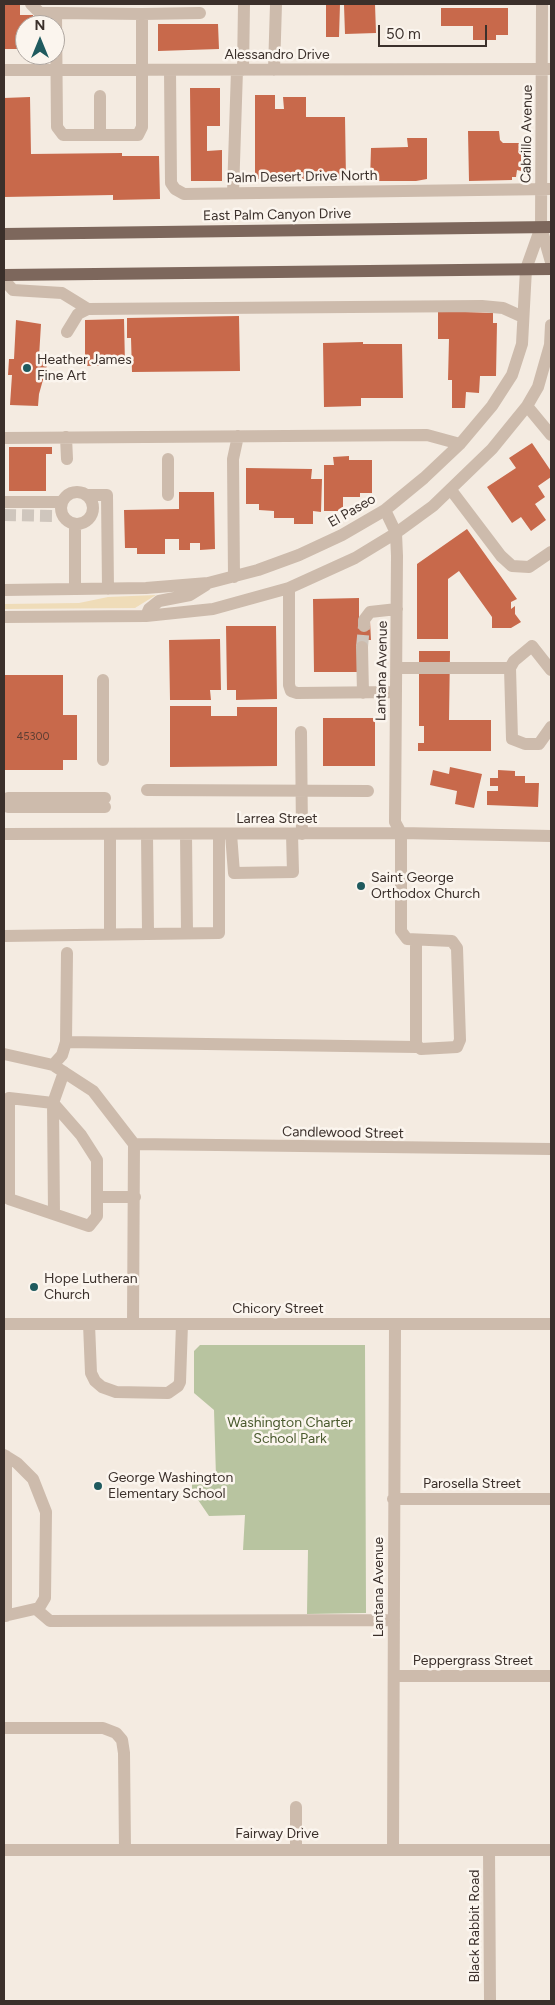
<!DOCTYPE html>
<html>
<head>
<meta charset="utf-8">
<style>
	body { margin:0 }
	#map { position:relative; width:555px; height:2005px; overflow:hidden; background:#f4ebe1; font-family:Figtree,sans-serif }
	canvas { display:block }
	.frame { position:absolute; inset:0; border:5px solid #3b302b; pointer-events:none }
	.north { position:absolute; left:15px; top:15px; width:50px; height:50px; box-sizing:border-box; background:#fbf5ee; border:1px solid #aea6a0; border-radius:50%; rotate:0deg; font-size:14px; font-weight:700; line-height:20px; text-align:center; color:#3b302b }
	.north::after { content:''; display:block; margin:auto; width:18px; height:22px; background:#1f5a5e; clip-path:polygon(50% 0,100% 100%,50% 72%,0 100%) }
	.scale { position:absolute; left:378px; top:25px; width:109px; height:22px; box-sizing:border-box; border:2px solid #3b302b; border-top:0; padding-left:6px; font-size:15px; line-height:18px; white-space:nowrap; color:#3b302b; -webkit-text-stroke:4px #fbf5ee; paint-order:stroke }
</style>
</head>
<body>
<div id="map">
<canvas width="555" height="2005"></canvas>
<div class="frame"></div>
<div class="north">N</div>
<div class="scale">50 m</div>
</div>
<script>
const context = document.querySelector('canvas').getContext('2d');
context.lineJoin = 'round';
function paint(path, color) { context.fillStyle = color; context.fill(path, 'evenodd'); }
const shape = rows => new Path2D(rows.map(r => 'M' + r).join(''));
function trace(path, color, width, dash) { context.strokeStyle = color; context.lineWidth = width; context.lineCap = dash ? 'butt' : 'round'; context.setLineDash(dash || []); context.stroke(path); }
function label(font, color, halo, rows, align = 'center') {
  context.font = font + ' Figtree,sans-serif'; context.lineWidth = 5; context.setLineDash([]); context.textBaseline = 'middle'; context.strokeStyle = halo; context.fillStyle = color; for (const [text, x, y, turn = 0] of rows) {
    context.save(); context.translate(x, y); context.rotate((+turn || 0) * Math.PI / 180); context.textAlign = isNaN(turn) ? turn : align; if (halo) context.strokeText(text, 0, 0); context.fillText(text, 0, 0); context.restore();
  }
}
paint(shape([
	[200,1345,365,1345,366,1613,307,1614,308,1550,243,1550,245,1515,209,1516,192,1491,192,1481,210,1481,216,1477,214,1410,194,1393,194,1351]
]), '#b8c4a0');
paint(shape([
	[156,595,135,608,4,609,4,604,79,603,108,597]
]), '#efdcb8');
paint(shape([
	[4,4,20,4,20,15,33,15,33,25,25,25,25,49,4,49],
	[326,4,340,4,339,37,326,37],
	[375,4,376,33,345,34,344,5],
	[441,8,508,8,508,35,496,35,496,40,473,40,473,26,441,26],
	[158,24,218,24,219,49,158,51],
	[190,88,220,88,220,126,207,126,207,151,222,150,222,181,191,181],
	[255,95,275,95,275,109,284,109,283,97,306,97,306,117,345,117,346,179,255,179],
	[30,97,31,154,122,153,122,156,159,156,160,199,113,200,113,195,4,197,4,98],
	[468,131,499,131,500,140,503,143,519,143,522,148,519,153,521,153,521,171,517,170,516,177,512,177,512,180,469,181],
	[407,138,427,138,427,179,416,181,370,181,371,148,408,147],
	[438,311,493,313,493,323,497,323,496,376,480,376,479,393,466,392,465,408,452,408,452,380,448,380,449,339,438,339],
	[239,316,240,371,132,372,131,338,127,338,127,318],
	[124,319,125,365,85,366,85,320],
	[16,320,41,324,39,357,48,362,39,394,38,406,10,405,12,375,8,375,9,359,14,359],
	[363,342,363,344,402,344,403,398,361,398,361,406,324,407,323,343],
	[532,443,551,471,551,477,538,486,545,497,535,504,546,520,531,531,521,517,512,523,487,487,516,468,509,458],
	[9,447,52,447,52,454,46,454,46,491,9,491],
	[349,456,349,460,372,460,372,493,360,493,360,497,343,497,343,511,324,511,324,465,334,465,333,457],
	[246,468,312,469,311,479,322,479,321,512,313,511,313,524,294,524,294,518,274,518,274,511,259,510,259,504,246,504],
	[179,492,214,492,215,549,200,550,200,543,190,543,190,550,179,550,179,539,165,539,165,554,137,554,137,548,125,548,124,510,179,509],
	[467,529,517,599,511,602,511,609,515,606,515,614,521,622,511,628,492,628,492,617,459,571,448,579,448,639,417,639,417,564],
	[359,598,359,622,370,621,371,640,359,640,360,672,314,672,313,599],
	[226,626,276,626,277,699,236,700,236,690,227,690],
	[220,639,221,690,210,690,211,700,170,700,169,640],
	[419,651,450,651,449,720,491,720,491,751,418,751,418,743,424,743,424,726,419,726],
	[4,675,63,675,63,715,77,715,77,760,63,760,63,770,4,770],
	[170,706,211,706,211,716,237,716,237,707,277,707,277,766,170,767],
	[323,718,375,718,375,766,323,766],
	[450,767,482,774,474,808,455,804,457,791,430,785,433,770,449,774],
	[498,770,515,771,515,776,525,776,525,783,539,783,538,807,487,805,487,791,498,791,498,786,490,786,490,778,498,778]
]), '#c8694b');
trace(shape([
	[4,515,58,516],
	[362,647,364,626]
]), '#cfc6bd', 12, [12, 6]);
trace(shape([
	[31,4,40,13,56,13,57,127,63,135,138,135,142,127,142,14,200,13],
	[542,4,541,227,551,262],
	[56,13,142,14],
	[4,70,551,69],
	[170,70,171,183,175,189,184,194,551,189],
	[243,70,244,4],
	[274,70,276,4],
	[100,96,100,135],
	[233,193,237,70],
	[4,280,13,290,62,293,88,309,482,306,503,308,523,317],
	[67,332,78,314,88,309],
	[527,406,551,435],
	[66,437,67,459],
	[4,438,427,435,460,444],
	[168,459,168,495],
	[451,490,501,556,512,566,529,567,551,552],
	'61 508a16 16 0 1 1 32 0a16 16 0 1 1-32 0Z',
	[87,495,107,495,108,589],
	[4,502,62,502],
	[385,510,396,533,397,556,395,822,401,833,401,931,407,939,452,941,457,948,460,1040,457,1047,421,1049,416,1045,416,940],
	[75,524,75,589],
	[234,577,233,459,238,436],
	[289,588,289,685,291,691,297,693,396,692],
	[4,590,146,588,208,583,258,570,299,555,342,535,385,510,424,478,460,444,492,406,512,375,522,344,526,269,541,227],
	[146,616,149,609,159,601,190,595,206,585],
	[4,617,146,616,213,609,289,588,355,558,396,533,433,506,492,449,527,406,538,387,550,345,551,325],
	[364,626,364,620,370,612,397,609],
	[362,647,363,693],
	[397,668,510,668],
	[551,670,532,646,514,661,510,668,512,739,525,744,539,744,551,727],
	[103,680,103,760],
	[301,732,302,834],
	[147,790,368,791],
	[8,798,105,798],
	[8,807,105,807],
	[4,834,401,833,551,836],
	[147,834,148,933],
	[186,834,187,933],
	[231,834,234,873,293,872,292,834],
	[110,934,110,834],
	[4,936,219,933,219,834],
	[66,1042,417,1047],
	[4,1054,53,1065,93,1091,134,1144,133,1324],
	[53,1065,62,1055,66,1042,67,953],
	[9,1098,53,1103,81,1135,97,1160,97,1216,89,1226,9,1199,9,1098],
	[134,1144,551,1149],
	[97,1197,135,1197],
	[54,1214,53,1103,64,1072],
	[4,1324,551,1324],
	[89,1324,91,1373,95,1381,102,1387,116,1392,168,1393,178,1386,180,1382,182,1324],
	[4,1455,17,1463,33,1479,46,1512,45,1598,39,1608,4,1616],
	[6,1456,6,1616],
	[393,1499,551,1499],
	[36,1609,50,1621,394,1620],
	[394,1676,551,1676],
	[4,1728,103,1728,116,1733,122,1740,124,1753,125,1850],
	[296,1807,296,1849],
	[4,1850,551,1850],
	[393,1850,395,1325],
	[489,1850,490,2001]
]), '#cdbbac', 12);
trace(shape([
	[4,234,551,227],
	[4,275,551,269]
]), '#7d675c', 12);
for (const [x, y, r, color] of [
	[27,368,5,"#1f5a5e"],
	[361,886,5,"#1f5a5e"],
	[34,1287,5,"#1f5a5e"],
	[98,1486,5,"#1f5a5e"]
]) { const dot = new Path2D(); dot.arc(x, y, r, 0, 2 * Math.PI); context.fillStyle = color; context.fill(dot); trace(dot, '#fbf5ee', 2); }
label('11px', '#5e3e33', null, [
	["45300",33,737]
]);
label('14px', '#3b302b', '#fbf5ee', [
	["Alessandro Drive",277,55],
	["Cabrillo Avenue",527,134,-89],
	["Palm Desert Drive North",302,177,-1],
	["East Palm Canyon Drive",277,215,-1],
	["El Paseo",352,511,-30],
	["Lantana Avenue",382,671,-89],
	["Larrea Street",277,819],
	["Candlewood Street",343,1133,1],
	["Chicory Street",278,1309],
	["Parosella Street",472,1484],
	["Lantana Avenue",379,1587,-90],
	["Peppergrass Street",473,1661],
	["Fairway Drive",277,1834],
	["Black Rabbit Road",475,1926,-90]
]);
label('14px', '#3b302b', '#fbf5ee', [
	["Heather James",37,360],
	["Fine Art",37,376],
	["Saint George",371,878],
	["Orthodox Church",371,894],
	["Hope Lutheran",44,1279],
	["Church",44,1295],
	["George Washington",108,1478],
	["Elementary School",108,1494]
], 'left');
label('14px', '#4a5a2e', '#fbf5ee', [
	["Washington Charter",290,1423],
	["School Park",290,1439]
]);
</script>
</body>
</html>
